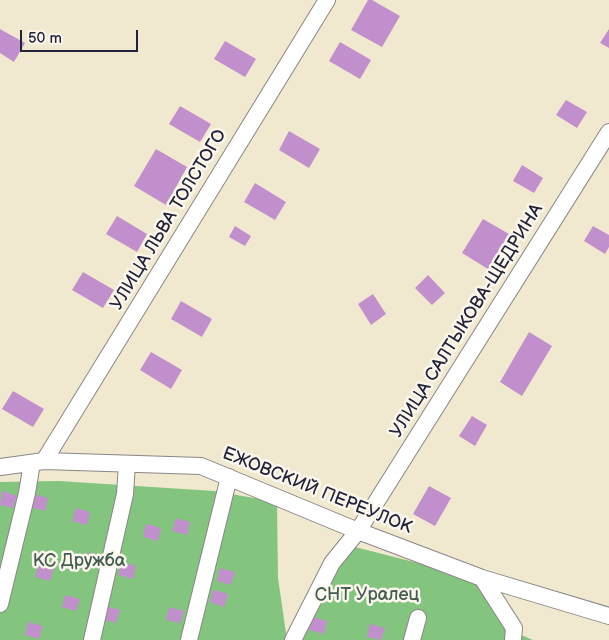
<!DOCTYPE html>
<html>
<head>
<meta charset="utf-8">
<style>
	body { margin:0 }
	#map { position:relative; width:609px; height:640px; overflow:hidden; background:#f1e9cf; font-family:"Balsamiq Sans",sans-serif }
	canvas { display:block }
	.scale { position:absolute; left:20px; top:30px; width:118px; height:22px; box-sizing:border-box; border:2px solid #22223b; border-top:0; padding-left:6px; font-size:15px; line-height:18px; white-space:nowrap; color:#22223b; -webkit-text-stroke:4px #fbf7ec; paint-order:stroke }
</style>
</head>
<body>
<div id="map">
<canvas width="609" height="640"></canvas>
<div class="scale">50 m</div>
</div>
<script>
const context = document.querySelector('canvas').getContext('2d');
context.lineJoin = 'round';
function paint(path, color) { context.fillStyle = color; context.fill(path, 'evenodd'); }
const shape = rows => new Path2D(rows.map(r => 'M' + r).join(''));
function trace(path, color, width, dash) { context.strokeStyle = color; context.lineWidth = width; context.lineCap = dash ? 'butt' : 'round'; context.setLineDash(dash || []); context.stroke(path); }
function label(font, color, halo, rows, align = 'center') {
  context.font = font + ' "Balsamiq Sans",sans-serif'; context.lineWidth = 5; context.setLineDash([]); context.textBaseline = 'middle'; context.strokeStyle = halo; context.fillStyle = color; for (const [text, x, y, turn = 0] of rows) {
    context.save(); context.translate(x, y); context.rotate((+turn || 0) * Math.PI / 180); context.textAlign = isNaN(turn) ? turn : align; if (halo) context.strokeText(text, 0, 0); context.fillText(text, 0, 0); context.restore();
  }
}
paint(shape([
	[59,481,214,491,277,502,278,578,287,640,0,640,0,482],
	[355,547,477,578,505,628,533,640,295,640,332,563]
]), '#83c57e');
paint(shape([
	[368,0,372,0,400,16,382,47,351,30],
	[0,29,25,43,14,62,0,53],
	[609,29,609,48,600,43],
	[225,41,256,59,245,77,214,59],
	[340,42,371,60,360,79,329,61],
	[566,100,587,112,577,128,556,115],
	[180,106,211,124,200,142,169,124],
	[289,131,320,149,309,168,279,150],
	[156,149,187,167,166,205,134,186],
	[522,165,543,178,534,193,513,181],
	[255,183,286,202,275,220,244,202],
	[117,216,147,234,137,252,106,234],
	[483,219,509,234,488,269,462,253],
	[235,226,251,236,245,246,229,237],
	[593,226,609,235,609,247,605,254,584,241],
	[83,272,114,290,103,308,72,290],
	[428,275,445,293,432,305,415,288],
	[373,294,386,314,371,325,358,304],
	[181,301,212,319,202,337,171,319],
	[529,332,552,346,522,396,500,382],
	[151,352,182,370,171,389,140,370],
	[13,391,44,409,33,427,2,409],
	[472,416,487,425,475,446,459,436],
	[429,486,451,498,435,526,413,514],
	[2,491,17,496,13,508,0,505],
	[34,494,48,498,45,511,30,507],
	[76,508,90,512,87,525,72,521],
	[176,518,190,522,187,535,172,531],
	[146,524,161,528,158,541,143,537],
	[89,552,103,556,100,569,85,565],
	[121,562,136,566,133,579,118,575],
	[39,564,54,568,50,581,35,577],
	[220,568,235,572,231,585,217,581],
	[213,590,228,594,224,607,210,602],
	[65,595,80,599,76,611,62,607],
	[105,606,120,610,116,623,102,619],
	[169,607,184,611,180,623,166,620],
	[313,617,327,621,324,634,309,630],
	[28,622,43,626,39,639,25,635],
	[370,624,385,628,381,640,367,637]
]), '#c28fcd');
const street = shape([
	[44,461,327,0],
	[0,467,44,461,201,466,358,531,482,578,609,616],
	[482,578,514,628,513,640],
	[0,604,27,493,32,463],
	[92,640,125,494,127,464],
	[189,640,229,477],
	[293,640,332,563,358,531,609,132],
	[412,640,418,618]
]);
trace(street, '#8a8685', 18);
trace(street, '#fff', 16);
label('18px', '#22223b', '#fbf7ec', [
	["УЛИЦА ЛЬВА ТОЛСТОГО",169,220,-59],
	["УЛИЦА САЛТЫКОВА-ЩЕДРИНА",467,321,-58],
	["ЕЖОВСКИЙ ПЕРЕУЛОК",317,491,22]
]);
label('18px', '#445b52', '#fbf7ec', [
	["КС Дружба",79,561],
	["СНТ Уралец",367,595]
]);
</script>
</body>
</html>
